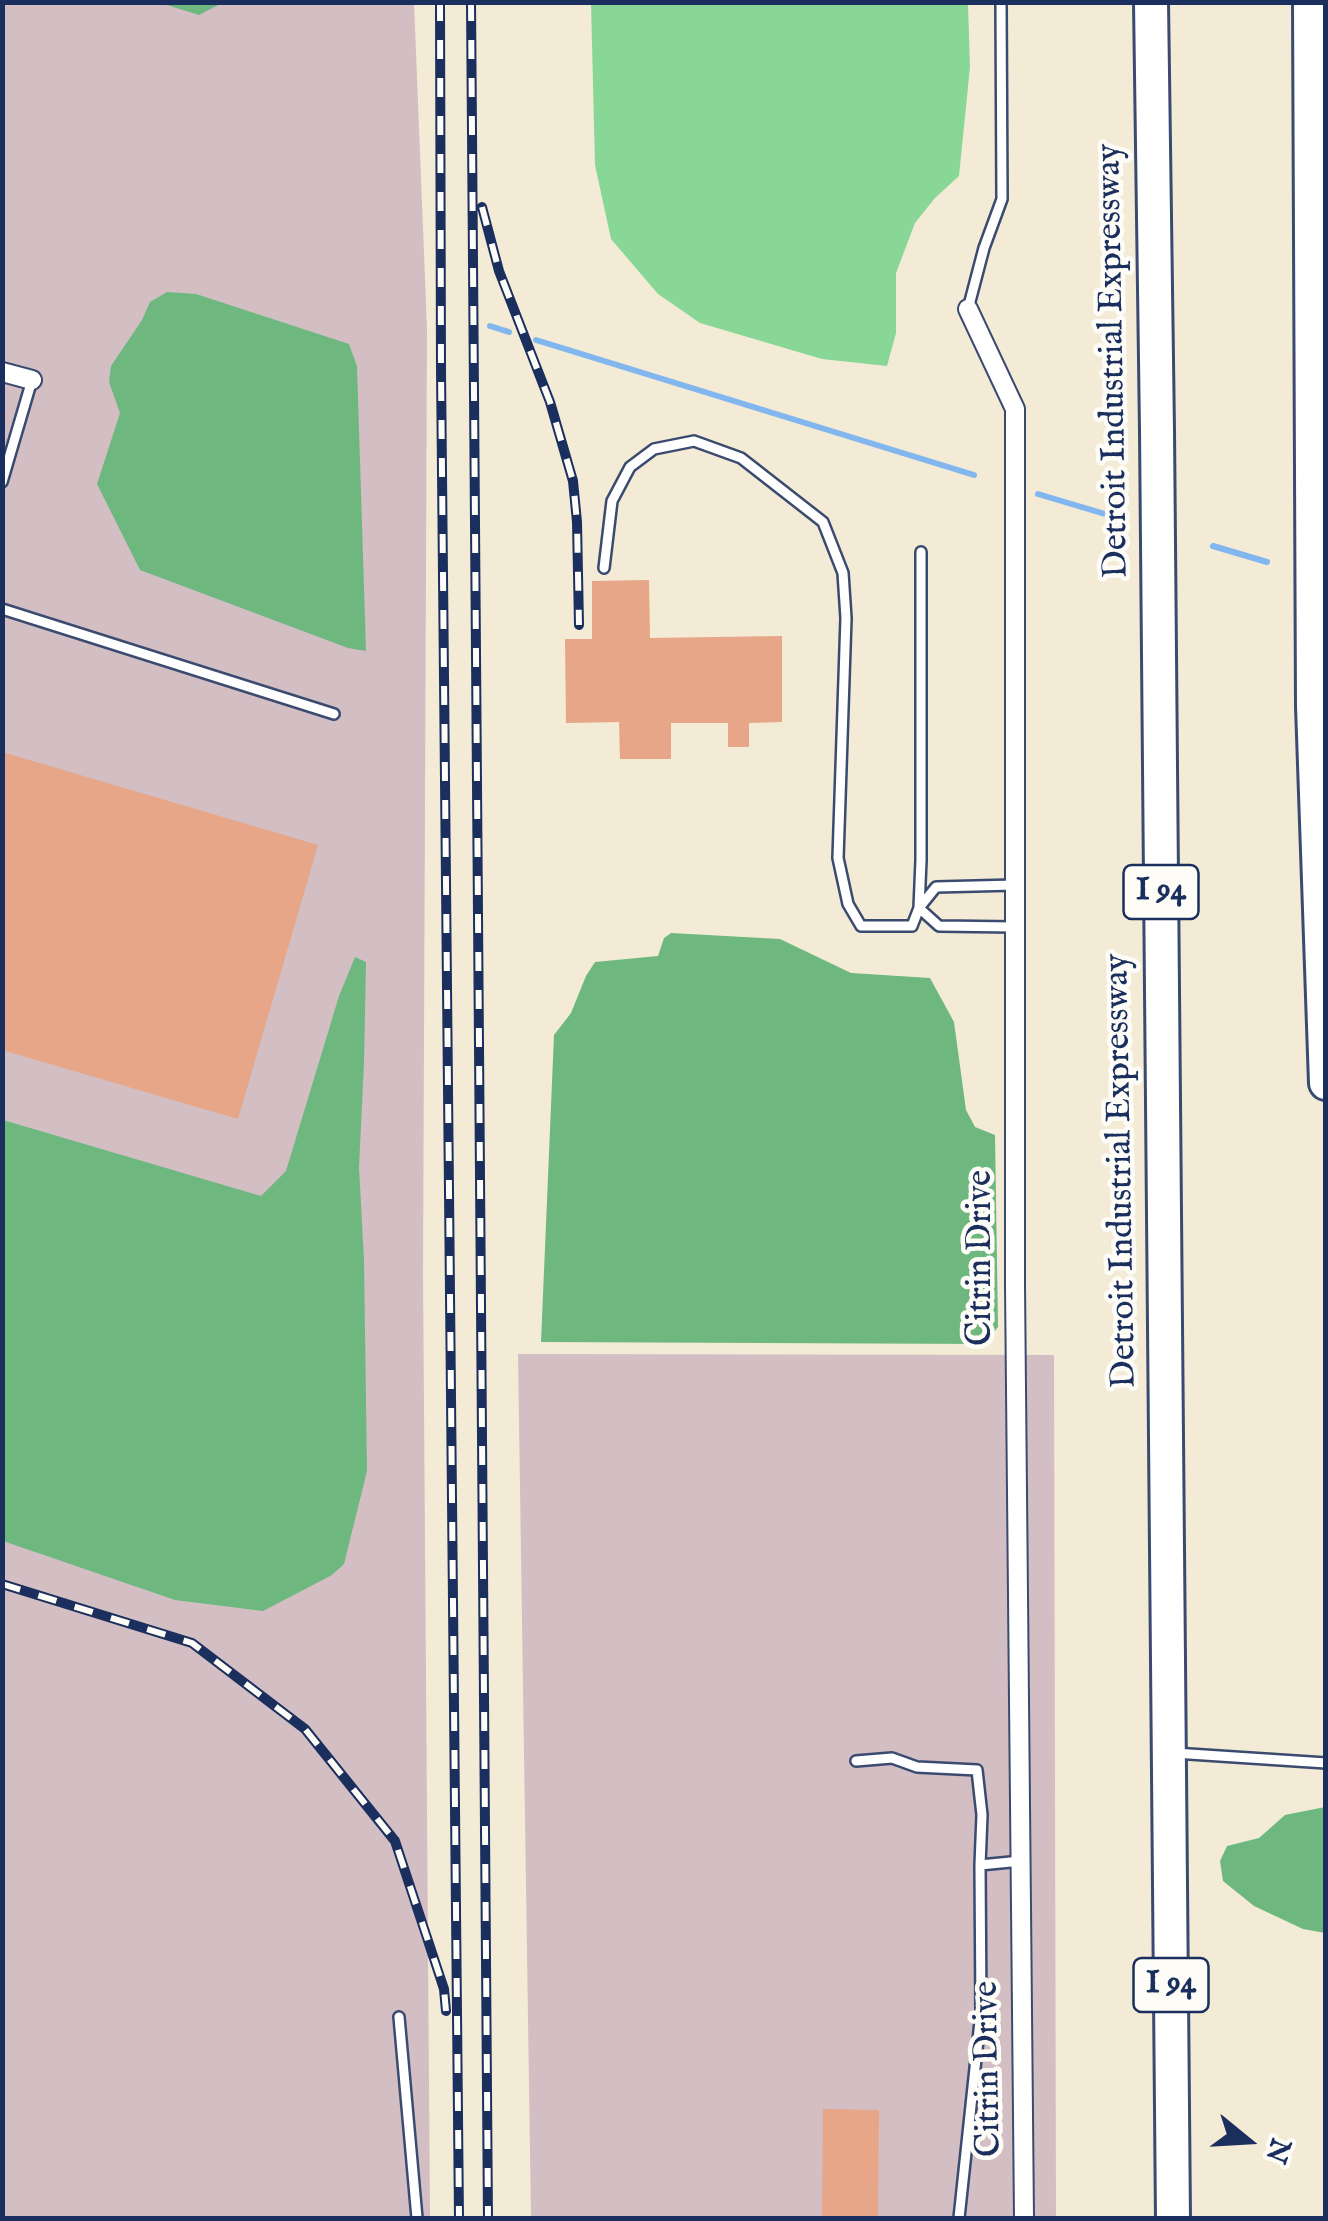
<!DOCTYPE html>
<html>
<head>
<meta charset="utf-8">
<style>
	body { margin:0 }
	#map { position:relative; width:1328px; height:2221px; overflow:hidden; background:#f3ebd5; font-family:"IM FELL English",serif }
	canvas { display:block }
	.frame { position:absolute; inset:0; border:5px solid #1b2f5e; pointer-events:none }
	.north { position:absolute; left:1198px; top:2091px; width:100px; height:100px; -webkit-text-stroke:8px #fdfcf7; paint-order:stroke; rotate:108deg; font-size:28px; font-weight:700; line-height:40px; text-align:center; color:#1b2f5e }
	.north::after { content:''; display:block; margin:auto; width:35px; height:45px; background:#1b2f5e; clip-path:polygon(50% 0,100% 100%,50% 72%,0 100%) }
</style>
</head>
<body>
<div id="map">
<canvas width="1328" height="2221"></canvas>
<div class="frame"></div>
<div class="north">N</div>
</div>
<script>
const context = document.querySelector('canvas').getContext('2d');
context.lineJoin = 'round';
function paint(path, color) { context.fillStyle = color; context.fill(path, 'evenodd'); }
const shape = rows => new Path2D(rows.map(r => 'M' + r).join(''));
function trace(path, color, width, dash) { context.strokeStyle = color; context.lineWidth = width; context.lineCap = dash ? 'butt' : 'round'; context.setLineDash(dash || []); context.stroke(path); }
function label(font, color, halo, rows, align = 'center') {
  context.font = font + ' "IM FELL English",serif'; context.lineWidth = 9; context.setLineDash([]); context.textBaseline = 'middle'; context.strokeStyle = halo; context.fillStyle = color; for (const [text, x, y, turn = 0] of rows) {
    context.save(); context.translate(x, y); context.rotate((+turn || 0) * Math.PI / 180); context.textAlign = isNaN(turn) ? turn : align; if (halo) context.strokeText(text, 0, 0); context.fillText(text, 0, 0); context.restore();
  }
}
paint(shape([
	[3,3,414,3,427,329,423,1273,430,2218,3,2218],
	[518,1354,1054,1355,1056,2218,531,2218]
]), '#d2bec3');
paint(shape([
	[591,3,968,3,970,67,959,176,935,198,915,223,896,273,896,333,887,366,822,359,700,323,658,294,611,239,595,165]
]), '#88d797');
paint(shape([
	[160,3,222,3,199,15],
	[167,292,196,294,349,344,357,366,366,651,348,648,140,570,97,484,120,413,109,382,111,366,142,320,150,302],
	[671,933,780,939,851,973,930,978,954,1022,966,1110,975,1127,995,1135,998,1327,984,1344,541,1342,554,1035,571,1013,586,976,595,962,658,956,664,938],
	[355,957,366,962,364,1063,359,1167,364,1261,367,1471,344,1564,332,1575,263,1611,175,1600,3,1541,3,1120,261,1196,286,1171,339,996],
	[1325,1807,1325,1933,1303,1929,1254,1906,1223,1881,1220,1861,1227,1846,1259,1838,1285,1815]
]), '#6eb880');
trace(shape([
	[490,326,509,332],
	[536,340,974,475],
	[1038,494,1105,514],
	[1213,546,1267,562]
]), '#81b6ef', 6);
paint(shape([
	[649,580,650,638,782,636,782,722,749,723,749,747,728,747,728,723,671,723,671,759,620,759,619,722,566,723,565,639,592,639,592,581],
	[2,752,318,845,238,1119,2,1050],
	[823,2109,879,2110,878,2218,822,2218]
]), '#e6a687');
const lane = shape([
	[968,309,984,248,1002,199,1001,2],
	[2,482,32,380],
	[604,568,612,501,630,467,654,449,694,441,741,458,823,522,843,573,846,618,838,858,848,904,861,926,912,926,919,908,921,860,921,552],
	[2,609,334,714],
	[919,908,936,887,1015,885],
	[919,908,939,926,1014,927],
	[1174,1753,1326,1763],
	[856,1761,892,1758,917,1767,977,1770,982,1815,980,1865],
	[399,2017,417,2218],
	[959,2218,981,2012,980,1865,1021,1861]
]);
const street = shape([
	[968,309,1015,409,1015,1285,1024,2218],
	[2,372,32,380]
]);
const highway = shape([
	[1151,2,1157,431,1173,2218],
	[1310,2,1313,706,1326,1083]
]);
trace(lane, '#3b4b70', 14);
trace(street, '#3b4b70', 22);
trace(highway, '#3b4b70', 38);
trace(lane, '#fff', 9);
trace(street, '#fff', 18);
trace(highway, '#fff', 32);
const rail = shape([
	[440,2,441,370,459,2218],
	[471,2,488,2218],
	[482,207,499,271,550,402,573,481,577,522,579,625],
	[2,1584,192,1643,305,1729,395,1841,444,1989,446,2011]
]);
trace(rail, '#1b2f5e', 10);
trace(rail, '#fdfcf7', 6, [19]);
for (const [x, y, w] of [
	[1161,892,75],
	[1171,1985,75]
]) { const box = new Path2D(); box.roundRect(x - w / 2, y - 27, w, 54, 8); context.fillStyle = '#fdfcf7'; context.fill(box); trace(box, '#1b2f5e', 2.5); }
label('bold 32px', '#1b2f5e', null, [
	["I 94",1161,892],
	["I 94",1171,1985]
]);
label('35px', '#1b2f5e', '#fdfcf7', [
	["Detroit Industrial Expressway",1115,361,-91],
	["Detroit Industrial Expressway",1123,1171,-91],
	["Citrin Drive",983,1258,-90],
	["Citrin Drive",990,2069,-91]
]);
</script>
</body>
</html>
